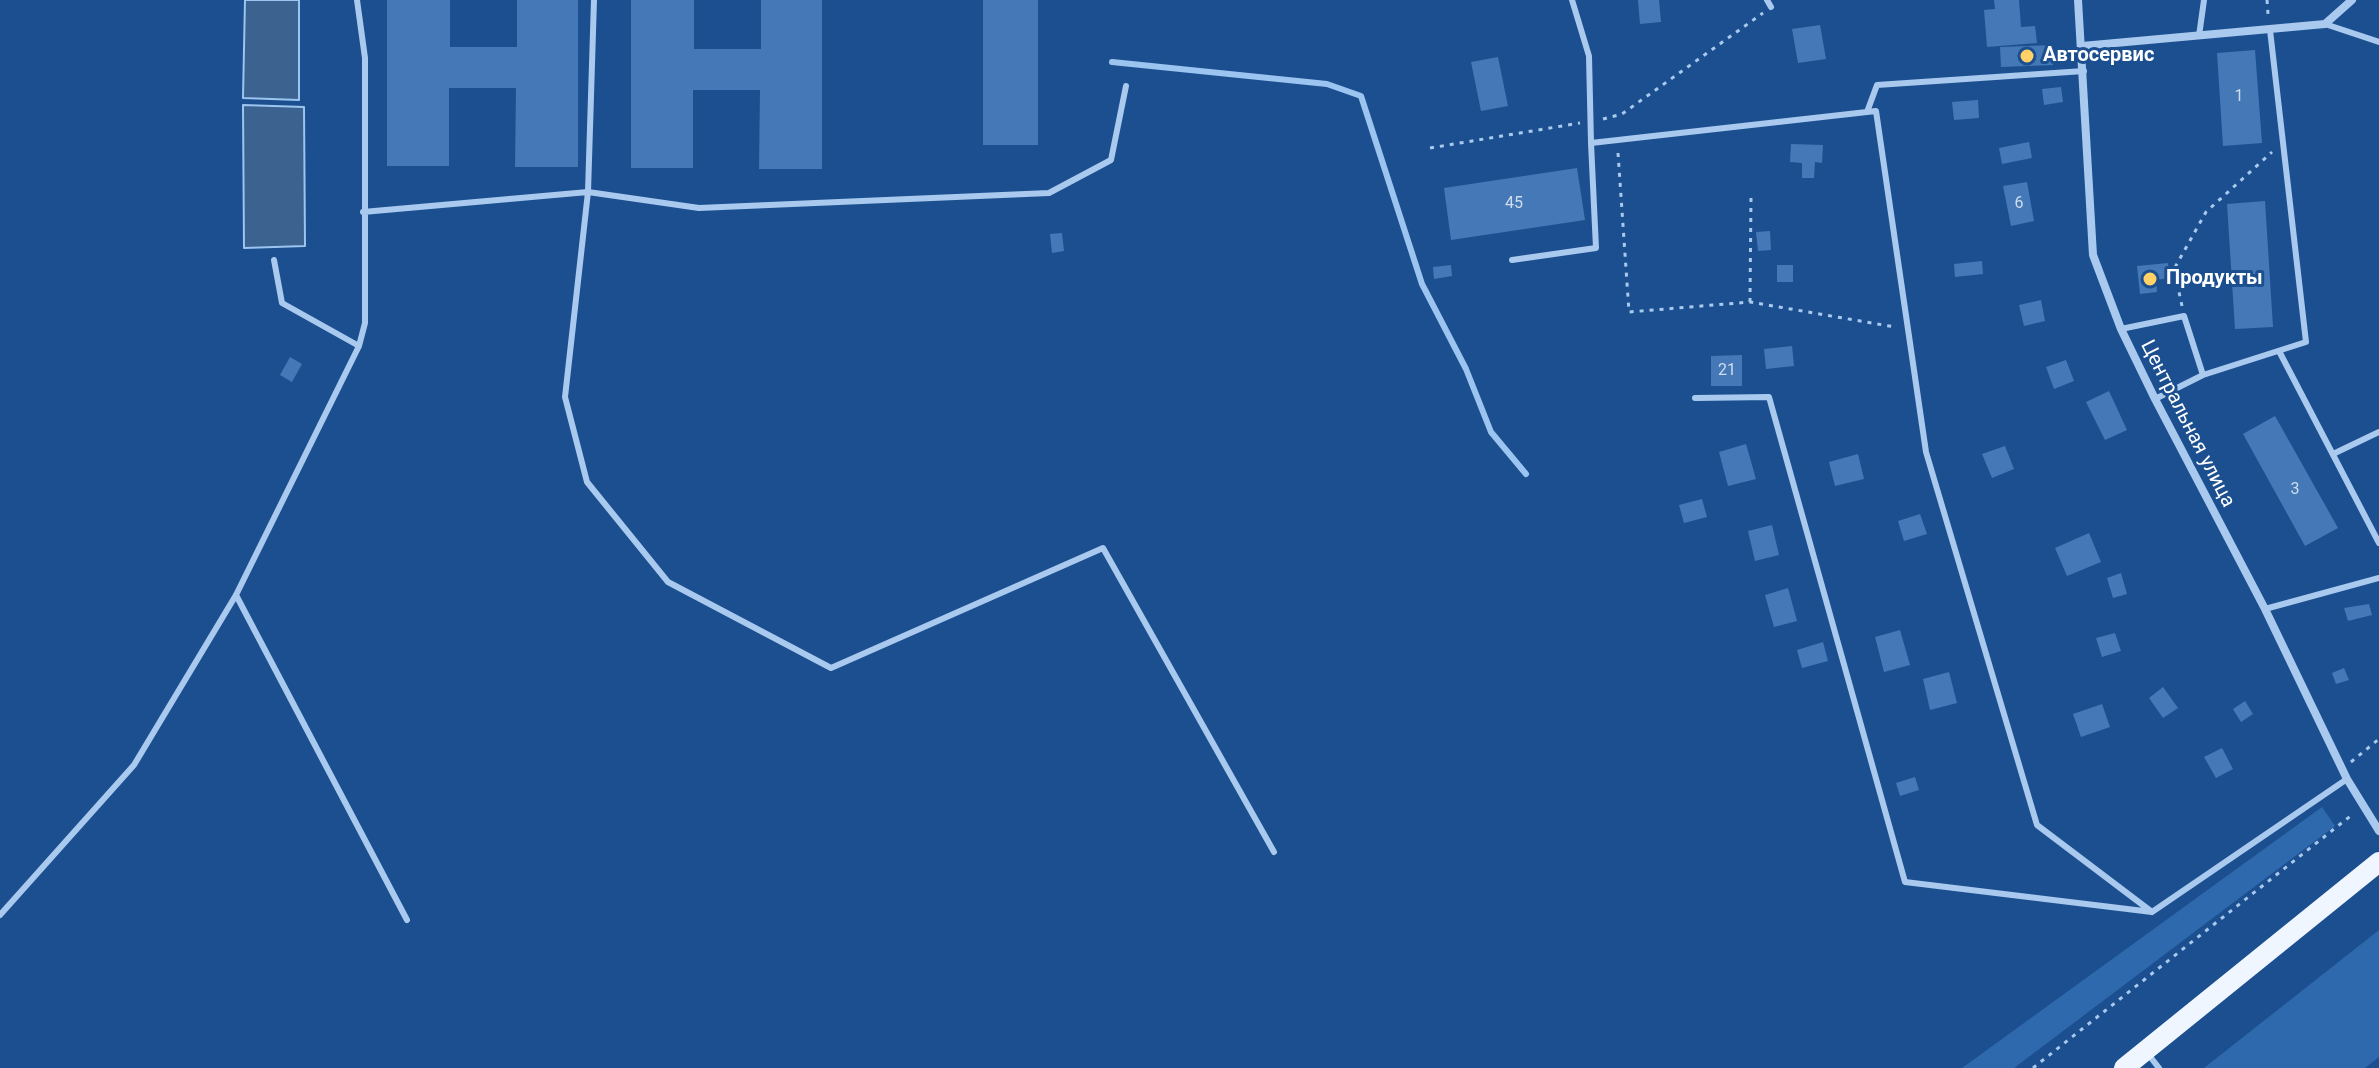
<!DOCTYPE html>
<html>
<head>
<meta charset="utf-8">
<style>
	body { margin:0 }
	canvas { display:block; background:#1b4f8f }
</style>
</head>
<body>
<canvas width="2379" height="1068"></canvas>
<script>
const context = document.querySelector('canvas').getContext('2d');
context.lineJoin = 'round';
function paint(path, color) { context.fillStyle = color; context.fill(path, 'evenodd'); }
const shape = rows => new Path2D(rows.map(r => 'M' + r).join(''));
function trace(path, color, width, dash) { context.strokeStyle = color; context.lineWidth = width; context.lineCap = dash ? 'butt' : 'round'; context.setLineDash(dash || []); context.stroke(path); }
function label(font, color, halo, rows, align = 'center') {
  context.font = font + ' Roboto,sans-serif'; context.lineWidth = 6; context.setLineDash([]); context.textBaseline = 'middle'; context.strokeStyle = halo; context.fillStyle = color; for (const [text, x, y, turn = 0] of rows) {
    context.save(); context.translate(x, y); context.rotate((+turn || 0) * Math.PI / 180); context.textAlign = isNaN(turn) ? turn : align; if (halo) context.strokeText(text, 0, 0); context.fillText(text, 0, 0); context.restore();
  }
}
paint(shape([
	[2322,807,2335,826,2014,1068,1962,1068],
	[2379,930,2379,1057,2365,1068,2204,1068]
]), '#2e69ad');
const water = shape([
	[245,0,299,0,299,100,243,98,245,0],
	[243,105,304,107,305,246,244,248,243,105]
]);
paint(water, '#3c6290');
trace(water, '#9cc4f0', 2);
trace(shape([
	[1112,62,1327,84,1361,96,1422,284,1466,369,1491,432,1526,474]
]), '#9cc4f0', 6);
paint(shape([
	[387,0,450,0,450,47,517,47,517,0,578,0,578,167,515,167,516,88,449,88,449,166,387,166],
	[631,0,694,0,694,49,761,49,761,0,822,0,822,169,759,169,760,90,693,90,693,168,631,168],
	[983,0,1038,0,1038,145,983,145],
	[1638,0,1659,0,1661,22,1640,24],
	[1994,0,2019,0,2021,27,2035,26,2037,43,1987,47,1984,10,1995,9],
	[1820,25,1826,59,1798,63,1792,29],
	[2053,45,2053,65,2001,67,2000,47],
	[2255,50,2262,143,2223,146,2217,53],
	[1498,57,1508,106,1481,111,1471,62],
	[2061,87,2063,102,2044,105,2042,89],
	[1978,100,1979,118,1954,120,1952,102],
	[2029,142,2032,158,2002,164,1999,148],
	[1791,144,1823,145,1822,163,1815,162,1814,178,1802,178,1802,163,1790,162],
	[1577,168,1585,220,1451,240,1444,188],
	[2027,182,2034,221,2011,226,2003,186],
	[2265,201,2273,327,2235,329,2227,204],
	[1770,231,1771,250,1758,251,1756,232],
	[1062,233,1064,251,1052,253,1050,234],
	[1982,261,1983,274,1955,277,1954,264],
	[2168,263,2169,278,2156,280,2157,292,2140,294,2137,266],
	[1451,265,1452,276,1434,279,1433,267],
	[1777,265,1793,265,1793,282,1777,282],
	[2041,300,2045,321,2024,326,2019,305],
	[1792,346,1794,366,1766,369,1764,349],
	[1742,355,1742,386,1711,386,1711,356],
	[290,357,302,364,292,382,280,375],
	[2066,360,2074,381,2054,389,2046,367],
	[2109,391,2127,430,2105,440,2086,402],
	[2275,416,2338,528,2305,546,2243,434],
	[1746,444,1756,479,1728,486,1719,452],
	[2005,446,2014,469,1992,478,1982,454],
	[1858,454,1864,479,1835,486,1829,462],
	[1702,499,1707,517,1684,523,1679,505],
	[1920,514,1927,534,1904,541,1898,521],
	[1772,525,1779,555,1755,561,1748,531],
	[2089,533,2101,562,2067,576,2055,548],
	[2121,573,2127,594,2113,598,2107,578],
	[1788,588,1797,621,1774,627,1765,595],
	[2369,604,2372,615,2348,621,2344,608],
	[1900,630,1910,665,1884,672,1875,637],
	[2115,633,2121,651,2102,657,2096,638],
	[1823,642,1828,661,1802,668,1797,650],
	[2344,668,2349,680,2336,684,2332,673],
	[1949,672,1957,703,1930,710,1923,679],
	[2163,687,2178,708,2163,718,2149,698],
	[2245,701,2253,714,2241,722,2233,709],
	[2102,704,2110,727,2081,737,2073,714],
	[2222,748,2233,769,2216,778,2204,757],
	[1915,777,1919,790,1900,796,1896,783]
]), '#4478b7');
trace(shape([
	[2267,0,2268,14],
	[1603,119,1622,114,1763,13],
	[1430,148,1580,123],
	[1618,153,1629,312,1750,302,1895,327],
	[1750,302,1751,197],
	[2182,306,2174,269,2206,212,2272,152],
	[2351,762,2379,739],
	[2033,1068,2353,814]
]), '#a9c9ee', 3, [4, 6]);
trace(shape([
	[594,0,588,192,699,208,1049,193,1111,160,1126,86],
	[1572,0,1589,56,1591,143,1876,111,1926,452,2037,825,2152,912],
	[1767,0,1771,7],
	[2325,24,2379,42],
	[2199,36,2204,0],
	[1867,112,1877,85,2084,71],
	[363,212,588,192,565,397,587,482,668,582,831,668,1103,548,1274,852],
	[274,260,282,303,359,346],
	[1512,260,1596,248,1591,143],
	[2121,329,2184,316,2203,375,2155,399],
	[2279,351,2379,543],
	[2203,375,2306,342,2270,30],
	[1695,398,1769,397,1905,882,2152,912,2347,779],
	[2333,454,2379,432],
	[236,595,407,920],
	[2265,609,2379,578],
	[0,915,134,765,236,595,359,346,365,323,365,58,357,0],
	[2148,1054,2159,1068]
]), '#a9c9ee', 6);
trace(shape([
	[2078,0,2093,255,2121,329,2155,399,2265,609,2347,779,2379,831],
	[2082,46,2325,24,2352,0]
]), '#a9c9ee', 8);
trace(shape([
	[2124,1068,2379,862]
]), '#f0f6ff', 20);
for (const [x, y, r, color] of [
	[2027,56,8,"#ffd166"],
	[2150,279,8,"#ffd166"]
]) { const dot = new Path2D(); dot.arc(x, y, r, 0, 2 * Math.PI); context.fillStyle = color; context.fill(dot); trace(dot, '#1b4f8f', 3); }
label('16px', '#d0dded', null, [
	["1",2239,97],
	["45",1514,204],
	["6",2019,204],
	["21",1727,371],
	["3",2295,490]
]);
label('bold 20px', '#fff', '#1b4f8f', [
	["Автосервис",2043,56],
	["Продукты",2166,279]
], 'left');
label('20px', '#fff', '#1b4f8f', [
	["Центральная улица",2187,424,63]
]);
</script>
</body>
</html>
